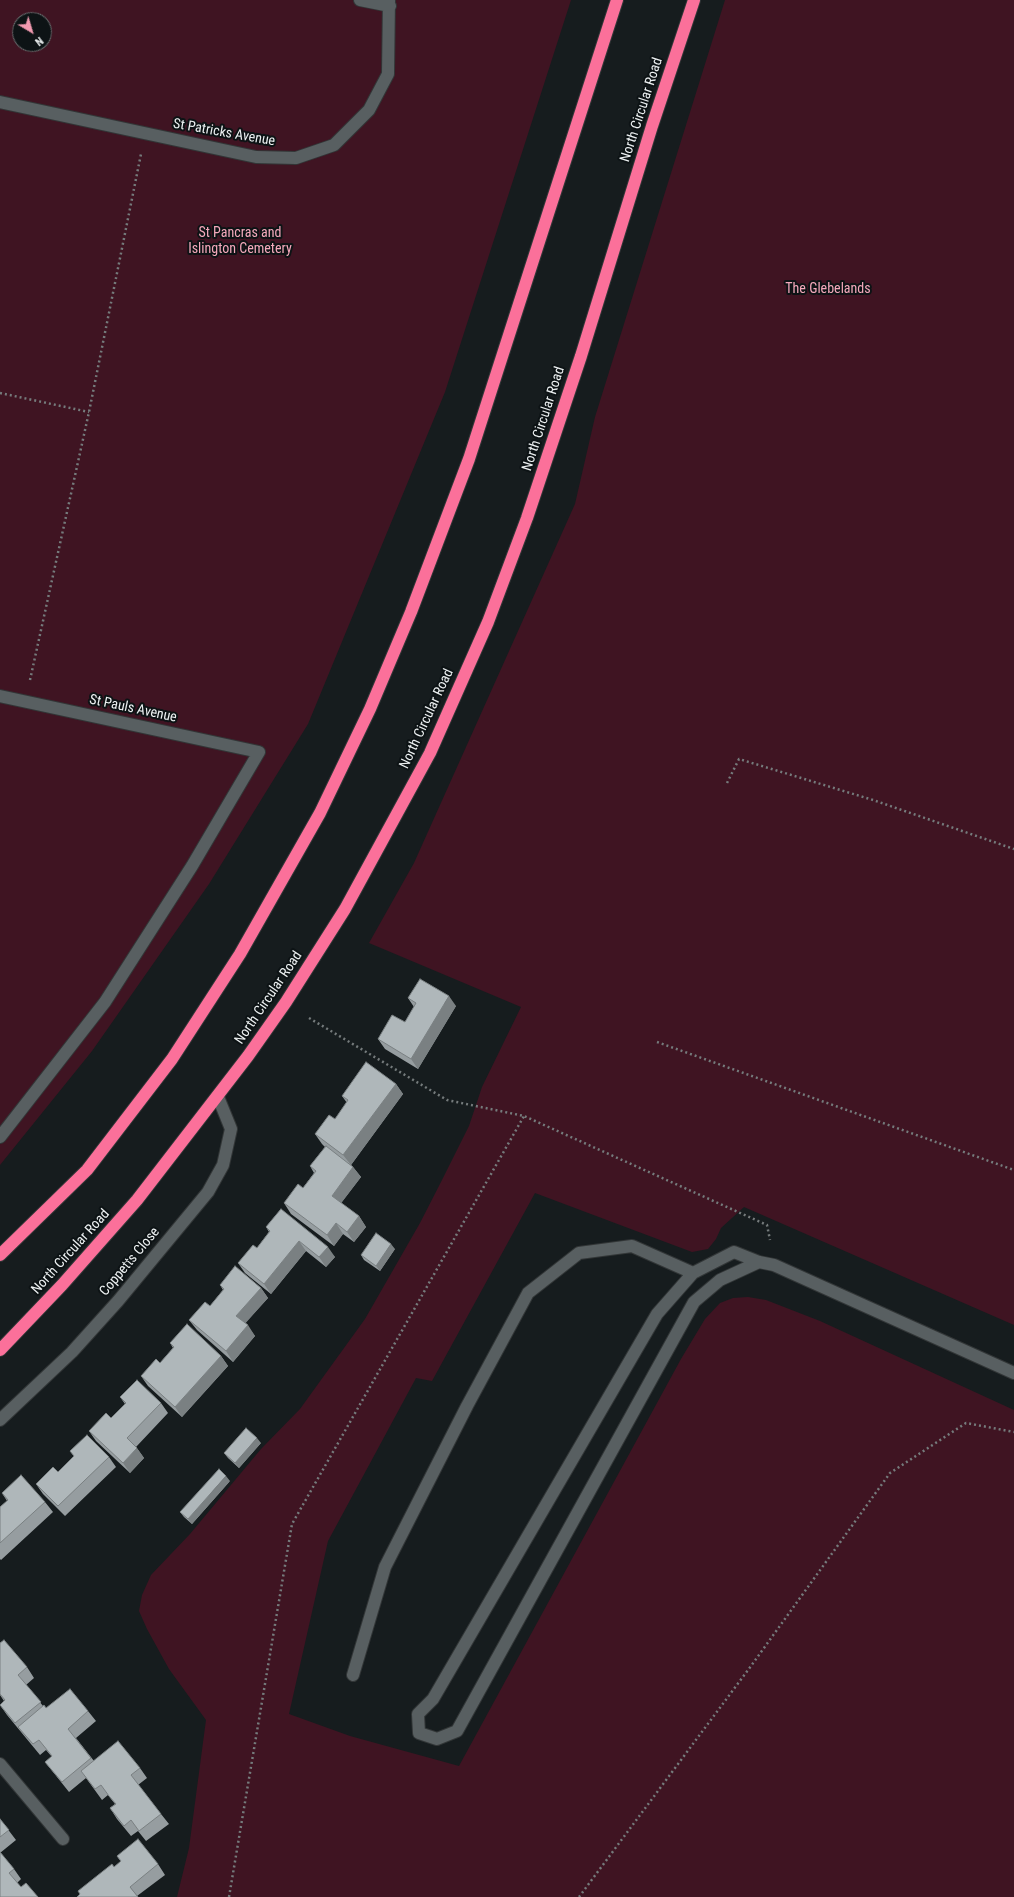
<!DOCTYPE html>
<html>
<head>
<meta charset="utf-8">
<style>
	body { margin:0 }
	#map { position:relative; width:1014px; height:1897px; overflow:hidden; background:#161c1e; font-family:"Roboto Condensed",sans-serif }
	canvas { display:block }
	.north { position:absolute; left:12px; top:12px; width:40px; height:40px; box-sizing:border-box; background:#0d1315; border:1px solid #676c6d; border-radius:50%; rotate:142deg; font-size:11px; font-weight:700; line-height:16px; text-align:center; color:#edf1f2 }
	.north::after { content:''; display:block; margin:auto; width:14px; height:18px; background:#f19ab0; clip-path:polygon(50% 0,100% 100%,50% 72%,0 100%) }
</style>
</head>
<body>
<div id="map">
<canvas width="1014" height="1897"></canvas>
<div class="north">N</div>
</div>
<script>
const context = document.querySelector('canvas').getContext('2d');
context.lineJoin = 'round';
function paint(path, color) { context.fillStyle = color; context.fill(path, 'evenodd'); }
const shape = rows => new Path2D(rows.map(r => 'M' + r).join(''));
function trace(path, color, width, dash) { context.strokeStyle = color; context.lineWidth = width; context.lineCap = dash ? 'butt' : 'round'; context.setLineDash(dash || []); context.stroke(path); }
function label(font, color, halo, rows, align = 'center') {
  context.font = font + ' "Roboto Condensed",sans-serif'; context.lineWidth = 4; context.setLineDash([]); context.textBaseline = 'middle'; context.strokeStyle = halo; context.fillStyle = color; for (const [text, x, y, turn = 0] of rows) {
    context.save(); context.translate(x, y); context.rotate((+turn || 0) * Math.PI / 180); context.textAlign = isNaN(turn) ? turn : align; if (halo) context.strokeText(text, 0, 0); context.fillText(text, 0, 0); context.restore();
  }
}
paint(shape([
	[0,0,571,0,445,392,308,724,209,884,92,1051,0,1165],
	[20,20,44,20,44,44,20,44],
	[725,0,1014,0,1014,1325,744,1207,721,1228,716,1239,708,1249,692,1252,535,1193,432,1381,416,1378,328,1541,289,1714,350,1736,459,1766,681,1359,705,1319,720,1303,733,1298,748,1297,766,1300,820,1321,1014,1410,1014,1897,177,1897,189,1848,206,1720,169,1669,147,1629,139,1611,142,1595,151,1575,190,1534,261,1449,300,1409,365,1319,420,1223,442,1180,469,1126,482,1087,521,1007,369,943,414,863,575,504,595,417]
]), '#3f1422');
const lane = shape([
	[360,0,390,6],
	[0,102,256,157,296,158,334,145,369,110,388,74,389,0],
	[0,696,259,752,192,866,105,1002,0,1137],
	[759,1262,720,1280,694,1302,457,1731,437,1739,419,1733,418,1714,433,1699,657,1314,693,1273,734,1252,759,1262,774,1265,1014,1373],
	[353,1675,385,1567,467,1406,528,1293,579,1253,632,1246,693,1273]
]);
const street = shape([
	[0,1420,72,1352,118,1301,208,1192,223,1165,231,1129,218,1097],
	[0,1764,63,1839]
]);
const highway = shape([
	[0,1255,87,1170,172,1059,240,954,320,813,370,709,411,612,469,459,617,0],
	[0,1350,62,1285,137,1200,248,1056,286,1002,345,909,430,753,488,622,527,518,581,356,652,126,694,0]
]);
trace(lane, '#323637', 14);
trace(street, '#323637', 14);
trace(highway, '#323637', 14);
trace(shape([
	[0,393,89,412],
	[30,680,89,412,141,154],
	[727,783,739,759,873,800,1014,849],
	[309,1018,447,1100,524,1116,767,1225,770,1240],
	[657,1042,1014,1170],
	[229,1897,292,1524,524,1116],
	[579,1897,751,1666,890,1473,966,1423,1014,1432]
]), '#757b7c', 2.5, [2, 3]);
trace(lane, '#585f61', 12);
trace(street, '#585f61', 12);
trace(highway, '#fb709a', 12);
paint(shape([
	[408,998,456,1006,418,1069,385,1049,378,1039,405,1022,414,1007],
	[396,1084,403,1094,351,1165,353,1167,361,1177,341,1203,359,1216,366,1227,354,1242,343,1234,334,1246,291,1214,284,1203,303,1188,314,1173,310,1166,325,1147,322,1144,315,1134,335,1119,347,1103,342,1096],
	[281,1209,335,1257,326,1267,306,1251,271,1294,245,1273,238,1263,257,1248,269,1232,266,1227],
	[395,1249,380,1271,364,1260,361,1255],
	[220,1285,261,1288,268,1298,245,1323,255,1336,233,1362,197,1330,189,1320,210,1306,223,1290],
	[170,1343,221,1356,228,1366,182,1417,148,1386,141,1376,160,1363,173,1348],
	[120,1397,161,1403,168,1413,136,1447,144,1458,130,1473,96,1441,89,1431,111,1418,125,1404],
	[261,1443,239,1468,228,1458,224,1453],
	[70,1451,109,1457,116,1467,65,1516,43,1494,36,1484,58,1472,74,1456],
	[230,1481,192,1524,184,1517,180,1512],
	[2,1493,45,1502,53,1512,1,1560,0,1559,0,1507,7,1501],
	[0,1643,27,1667,34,1678,26,1685,43,1706,46,1708,88,1711,96,1721,76,1738,94,1761,140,1768,147,1778,138,1785,161,1814,169,1824,146,1841,138,1831,131,1836,117,1819,110,1808,115,1804,108,1795,102,1800,86,1778,69,1792,45,1762,52,1757,46,1750,40,1755,7,1715,0,1705,4,1701,0,1695],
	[0,1819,16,1840,0,1853,14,1869,21,1879,17,1883,21,1887,0,1897],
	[117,1856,158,1864,165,1875,137,1896,114,1867,121,1862]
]), '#969da0');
paint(shape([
	[449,996,456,1006,418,1069,411,1059],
	[396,1084,403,1094,351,1165,343,1155],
	[353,1167,361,1177,339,1206,332,1196],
	[359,1216,366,1227,354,1242,347,1232],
	[336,1223,343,1234,334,1246,327,1235],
	[299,1241,306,1251,271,1294,264,1284],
	[391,1244,395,1249,380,1271,376,1266],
	[328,1247,335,1257,326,1267,319,1257],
	[261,1288,268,1298,243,1326,236,1316],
	[248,1325,255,1336,233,1362,226,1351],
	[221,1356,228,1366,182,1417,175,1407],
	[257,1438,261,1443,239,1468,235,1463],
	[137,1448,144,1458,130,1473,123,1463],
	[226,1476,230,1481,192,1524,188,1519]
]), '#7a8082');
const building = shape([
	[420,979,449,996,411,1059,378,1039,392,1015,405,1022,416,1003,408,998,420,979],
	[366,1062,396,1084,343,1155,315,1134,329,1115,335,1119,348,1100,342,1096,366,1062],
	[326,1146,353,1167,332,1196,359,1216,347,1232,336,1223,327,1235,284,1203,298,1184,303,1188,316,1171,310,1166,326,1146],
	[281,1209,328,1247,319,1257,299,1241,264,1284,238,1263,253,1245,257,1248,270,1231,266,1227,281,1209],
	[376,1233,391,1244,376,1266,361,1255,376,1233],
	[235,1266,261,1288,236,1316,248,1325,226,1351,189,1320,205,1302,210,1306,224,1289,220,1285,235,1266],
	[187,1324,221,1356,175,1407,141,1376,156,1359,160,1363,174,1347,170,1343,187,1324],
	[137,1380,161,1403,127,1438,137,1448,123,1463,89,1431,106,1413,111,1418,126,1403,120,1397,137,1380],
	[246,1428,257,1438,235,1463,224,1453,246,1428],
	[87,1435,109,1457,58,1506,36,1484,53,1467,58,1472,74,1456,70,1451,87,1435],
	[219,1469,226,1476,188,1519,180,1512,219,1469],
	[21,1475,45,1502,0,1543,0,1507,8,1500,2,1493,21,1475],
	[4,1640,27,1667,18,1675,41,1702,15,1723,0,1705,5,1700,0,1694,0,1643,4,1640],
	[70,1689,88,1711,68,1729,91,1758,62,1782,45,1762,52,1756,39,1740,33,1744,18,1727,44,1705,46,1708,70,1689],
	[118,1741,140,1768,131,1775,161,1814,139,1831,131,1820,124,1826,110,1808,116,1804,109,1796,101,1785,95,1789,81,1771,118,1741],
	[0,1819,9,1830,0,1837,0,1819],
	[138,1839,158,1864,130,1887,138,1897,77,1897,80,1894,78,1891,112,1864,114,1867,121,1861,117,1856,138,1839],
	[0,1852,14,1869,9,1873,21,1887,26,1883,38,1897,0,1897,0,1852]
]);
paint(building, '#afb7ba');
trace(building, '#7a8082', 1);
label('14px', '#edf1f2', '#0d1315', [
	["North Circular Road",642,110,-72],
	["St Patricks Avenue",224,133,10],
	["North Circular Road",544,419,-72],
	["St Pauls Avenue",133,709,12],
	["North Circular Road",427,719,-65],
	["North Circular Road",269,998,-56],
	["North Circular Road",71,1252,-48],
	["Coppetts Close",130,1262,-50]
]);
label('14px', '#f5a9bc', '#0d1315', [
	["St Pancras and",240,233],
	["Islington Cemetery",240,249],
	["The Glebelands",828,289]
]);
</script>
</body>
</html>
